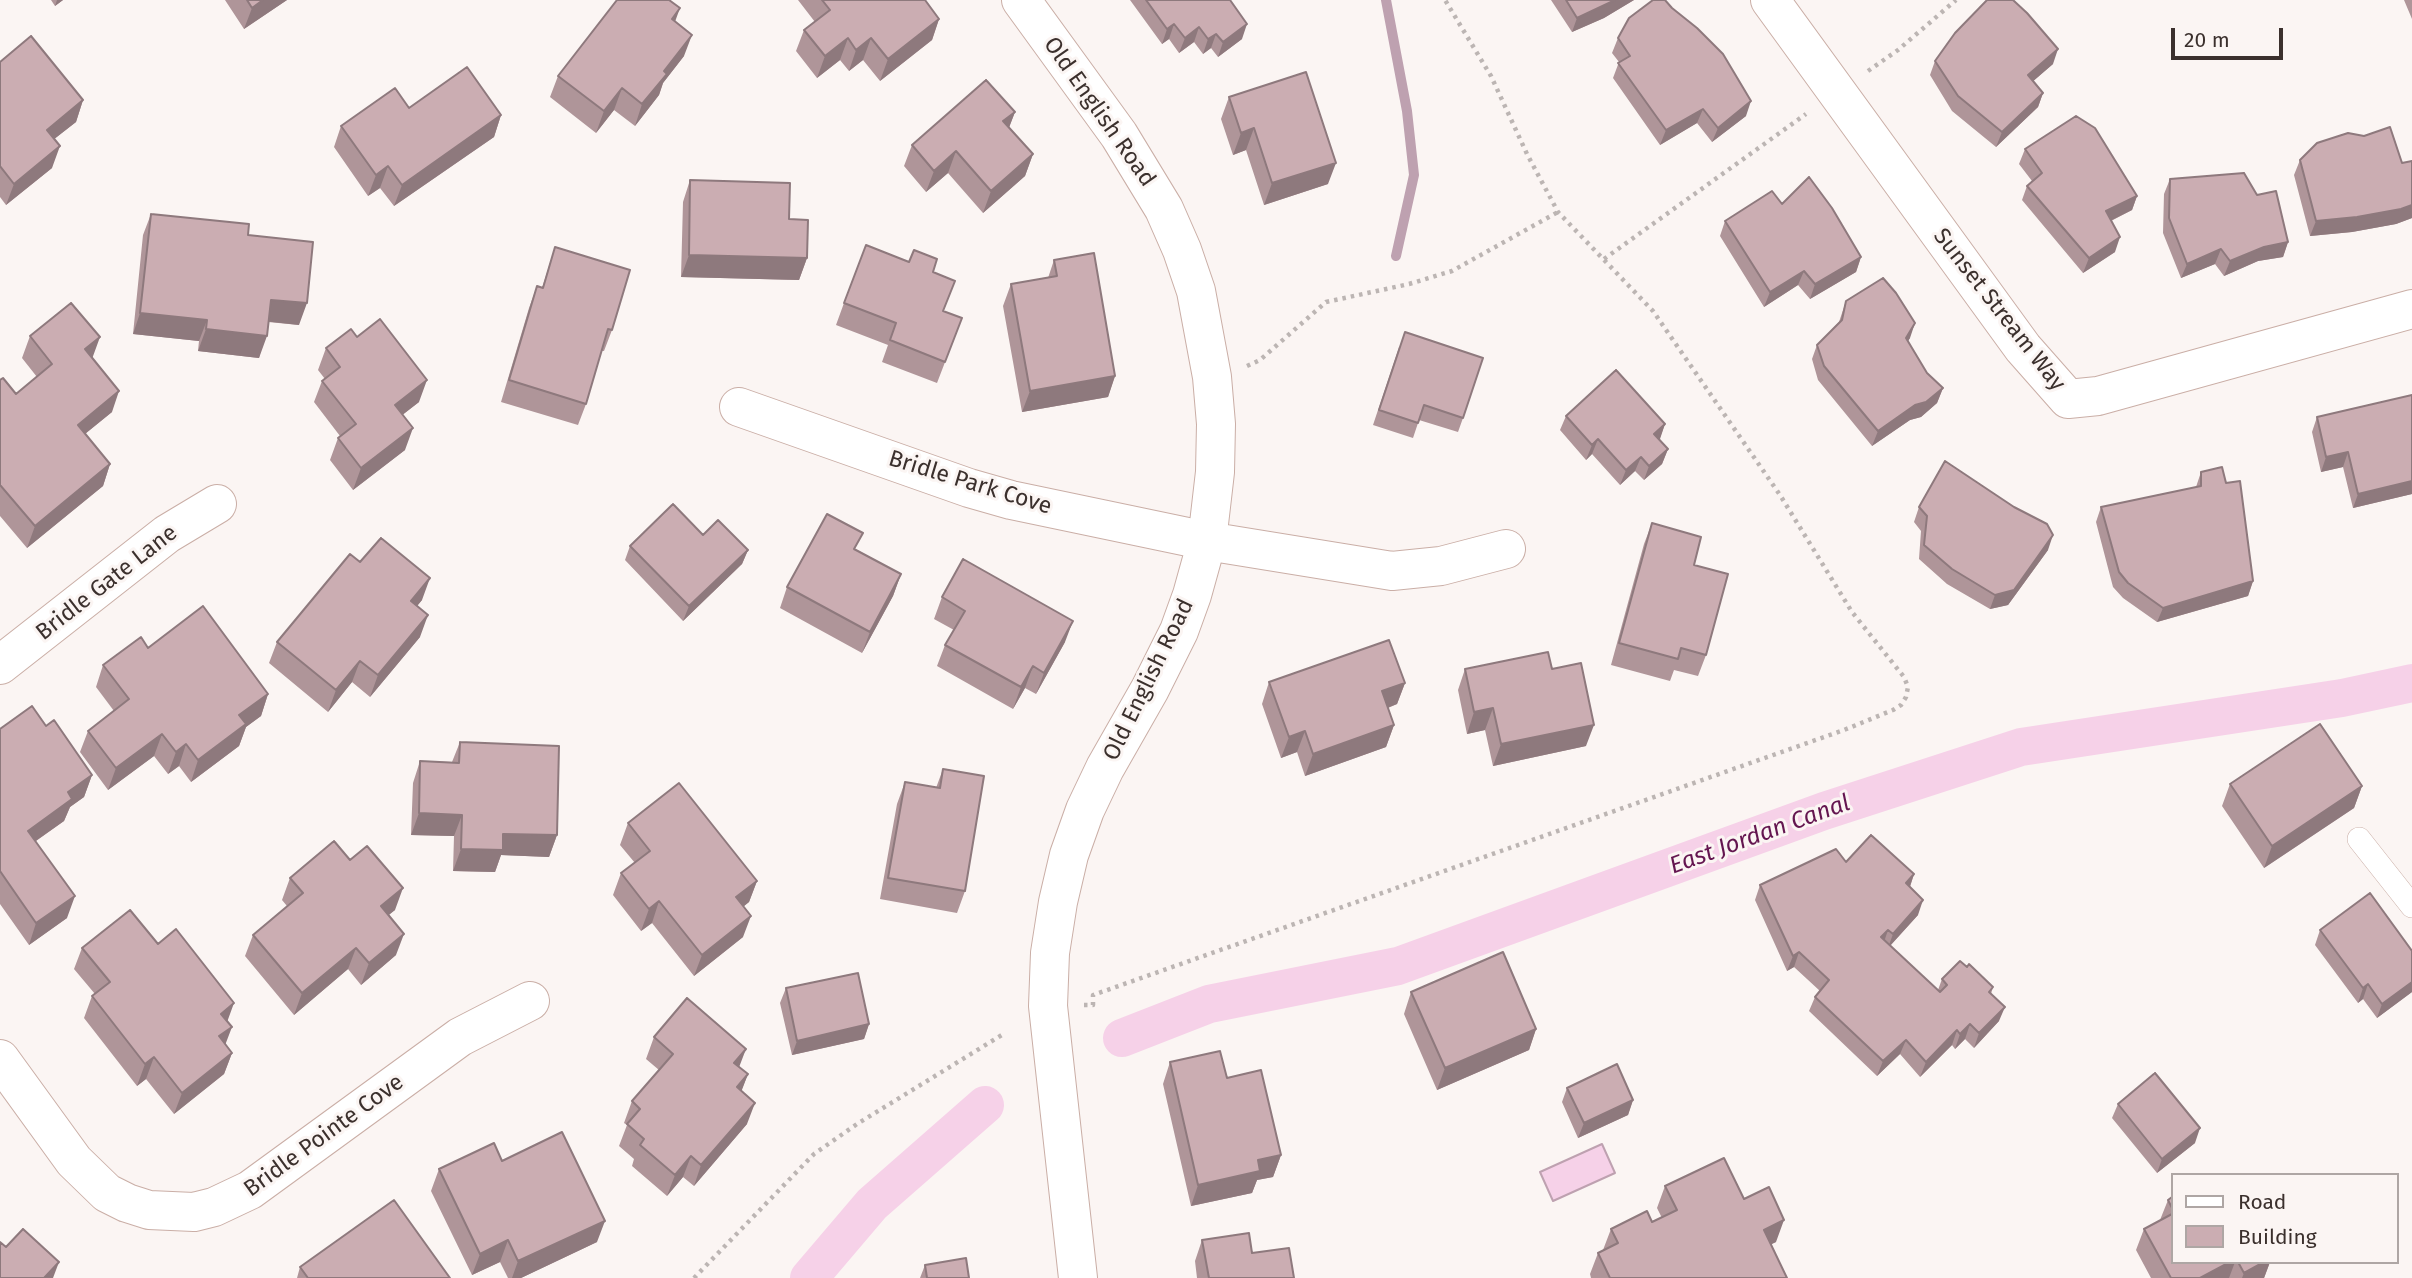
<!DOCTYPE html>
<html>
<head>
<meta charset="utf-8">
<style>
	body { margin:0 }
	#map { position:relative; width:2412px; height:1278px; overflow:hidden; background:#fbf5f3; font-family:"Fira Sans",sans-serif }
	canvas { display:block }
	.legend { position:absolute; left:2171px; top:1173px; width:228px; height:91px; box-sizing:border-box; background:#fbf5f3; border:2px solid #aea6a4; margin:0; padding:9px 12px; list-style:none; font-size:21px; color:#3b302d }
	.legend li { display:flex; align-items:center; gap:14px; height:35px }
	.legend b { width:35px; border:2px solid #aea6a4 }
	.scale { position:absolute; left:2171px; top:28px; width:112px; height:32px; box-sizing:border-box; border:4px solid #3b302d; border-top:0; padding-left:9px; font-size:21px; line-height:24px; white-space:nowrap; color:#3b302d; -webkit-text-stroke:5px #fbf5f3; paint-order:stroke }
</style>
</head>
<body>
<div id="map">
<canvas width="2412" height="1278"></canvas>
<ul class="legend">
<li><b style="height:9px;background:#fff"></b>Road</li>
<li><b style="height:19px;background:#cbadb2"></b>Building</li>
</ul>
<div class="scale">20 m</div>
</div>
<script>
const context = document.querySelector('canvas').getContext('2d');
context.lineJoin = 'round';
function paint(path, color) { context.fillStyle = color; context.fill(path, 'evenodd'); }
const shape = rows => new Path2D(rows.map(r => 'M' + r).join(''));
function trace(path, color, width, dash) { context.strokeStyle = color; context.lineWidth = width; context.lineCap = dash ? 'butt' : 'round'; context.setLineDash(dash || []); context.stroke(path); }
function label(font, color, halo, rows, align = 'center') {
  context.font = font + ' "Fira Sans",sans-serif'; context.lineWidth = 6; context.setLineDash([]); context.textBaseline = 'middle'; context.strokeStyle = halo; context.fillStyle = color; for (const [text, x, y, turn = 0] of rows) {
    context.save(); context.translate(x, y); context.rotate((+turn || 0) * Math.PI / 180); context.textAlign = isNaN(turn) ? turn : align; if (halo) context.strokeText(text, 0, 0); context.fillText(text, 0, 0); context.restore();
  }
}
const water = shape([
	[1602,1144,1615,1173,1553,1201,1540,1172,1602,1144]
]);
paint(water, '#f6d1e8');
trace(water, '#bea1b0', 2);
trace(shape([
	[1386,0,1407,111,1414,175,1396,256]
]), '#bea1b0', 10);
trace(shape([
	[1122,1038,1209,1004,1398,966,1824,811,2021,747,2342,698,2412,683],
	[809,1278,872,1204,985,1105]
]), '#f6d1e8', 38);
const lane = shape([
	[2359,839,2412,906]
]);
const street = shape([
	[1021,0,1119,135,1164,209,1182,250,1196,291,1212,377,1216,424,1215,472,1207,541,1192,595,1179,631,1150,689,1105,768,1085,810,1069,855,1058,902,1050,953,1048,1006,1078,1278],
	[1770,0,2023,348,2068,399,2098,396,2412,309],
	[739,407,969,488,1011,500,1207,541,1392,571,1441,566,1506,549],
	[0,665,167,534,217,504],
	[0,1059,74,1161,107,1193,127,1203,149,1210,194,1212,214,1207,250,1190,460,1037,530,1001]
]);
trace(lane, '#caaea6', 24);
trace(street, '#caaea6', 40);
trace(shape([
	[1868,71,1898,50,1956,0],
	[1604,259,1806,114],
	[1247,366,1260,360,1326,302,1409,284,1452,271,1558,212],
	[1084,1005,1093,1005,1093,995,1844,730,1893,710,1901,705,1906,697,1908,687,1904,677,1852,612,1780,495,1653,311,1558,212,1527,154,1491,76,1445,0],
	[694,1278,814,1154,857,1124,1005,1033]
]), '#bcb5b3', 4.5, [3.5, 5]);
trace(lane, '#fff', 23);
trace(street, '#fff', 38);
paint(shape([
	[51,0,63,0,55,6],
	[225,0,287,0,244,29],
	[798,0,925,0,939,19,932,40,880,81,863,60,849,71,840,60,817,78,796,51,804,30,815,22],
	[1130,0,1230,0,1242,39,1218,57,1211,48,1203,54,1194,42,1179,53,1169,39,1162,44],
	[1551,0,1634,0,1604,18,1572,32],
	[2404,0,2412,0,2412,19],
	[675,21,684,56,663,83,659,95,635,126,614,110,596,133,550,97,558,76],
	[1618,38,1746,116,1712,142,1697,123,1660,145,1613,78,1619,62,1612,53],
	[1935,61,2053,64,2033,81,2043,93,2038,107,1996,147,1952,111,1930,75],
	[0,62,83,100,76,122,54,139,52,168,6,205,0,197],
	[1229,97,1328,184,1264,205,1246,150,1233,155,1221,119],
	[409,108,501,115,494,137,394,206,380,188,368,196,334,147,341,126],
	[1015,112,1009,127,1033,154,1025,176,983,213,948,173,926,192,904,166,912,145],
	[2025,149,2137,196,2132,210,2111,221,2115,252,2083,273,2022,200,2027,186,2032,181,2019,164],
	[2300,160,2402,163,2412,161,2412,218,2396,224,2352,232,2310,236,2294,175],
	[2170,179,2288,242,2283,257,2258,261,2224,276,2215,264,2181,278,2163,233,2164,194],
	[690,180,789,219,807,258,799,280,681,277,683,202],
	[1782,204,1861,257,1856,272,1810,299,1798,285,1764,307,1720,236,1725,221],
	[151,214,248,235,299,325,268,322,259,358,198,351,199,341,133,334,143,235],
	[555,247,612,330,604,351,601,351,586,404,578,425,501,402,529,308,537,286,542,288],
	[1054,260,1115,376,1108,397,1022,412,1003,306,1011,284,1048,278],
	[933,272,944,311,962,318,937,383,882,362,888,345,836,325,844,303],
	[1846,301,1910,338,1908,341,1927,373,1943,388,1937,403,1921,417,1910,420,1872,446,1818,380,1812,359,1817,345,1839,322],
	[30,336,92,358,112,412,85,434,110,464,103,486,27,548,0,516,0,380,16,394,37,377,22,358],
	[357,337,419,402,402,415,405,450,353,490,330,460,338,438,340,436,314,402,322,381,325,379,318,370,326,348],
	[1399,347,1463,418,1458,432,1419,420,1413,438,1373,425],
	[2412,395,2412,494,2353,508,2343,467,2321,472,2312,432,2317,417],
	[1566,416,1665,424,1659,440,1668,449,1662,464,1644,480,1635,471,1620,485,1592,454,1586,460,1560,430],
	[2201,472,2253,581,2248,596,2157,622,2123,598,2113,587,2096,522,2101,507,2196,487],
	[1919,507,2048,550,2008,605,1990,609,1947,584,1919,559,1921,531,1914,522],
	[1652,523,1694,565,1706,655,1698,676,1674,670,1670,681,1611,665,1644,544],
	[630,546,748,550,742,564,683,621,625,560],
	[857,550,901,574,893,596,862,653,780,608,787,587],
	[360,562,422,600,417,606,420,637,370,697,352,682,328,712,269,663,277,642],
	[942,597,1065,642,1036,694,1025,688,1013,709,937,666,945,645,954,630,934,619],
	[148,648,268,694,261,716,246,727,239,746,191,782,179,766,168,774,154,756,108,790,80,752,88,731,114,711,96,687,103,665],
	[1465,669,1552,669,1586,746,1493,766,1485,730,1467,734,1458,690],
	[1269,682,1405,683,1397,704,1388,708,1394,725,1386,747,1305,776,1297,752,1281,758,1262,704],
	[46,726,92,775,84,797,70,807,64,821,36,841,67,918,29,945,0,904,0,729],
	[460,742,557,835,549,857,501,855,495,872,453,871,454,836,411,835,413,783,420,761,452,762],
	[943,769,965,891,957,913,880,899,897,804,905,782,936,788],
	[2230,784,2362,786,2354,808,2264,868,2222,806],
	[628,823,757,881,749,902,744,906,743,937,694,976,652,923,641,931,613,895,621,873,635,863,620,845],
	[350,860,395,910,388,915,396,955,361,985,348,969,294,1015,245,956,253,935,287,906,282,900,290,878],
	[1846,862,1914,874,1910,887,1918,915,1890,946,1938,990,1942,979,1993,987,1991,994,1999,1021,1974,1048,1965,1039,1955,1049,1952,1045,1920,1077,1900,1054,1877,1076,1809,1011,1815,997,1820,991,1794,967,1787,971,1755,900,1760,885],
	[2320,930,2412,951,2412,992,2377,1018,2363,999,2358,1003,2315,945],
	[158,944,227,1022,225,1044,232,1053,224,1074,174,1114,146,1079,137,1086,84,1018,92,996,95,994,74,969,82,948],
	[786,988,869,1024,864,1039,792,1055,780,1003],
	[1411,992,1536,1029,1529,1050,1437,1090,1404,1014],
	[654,1037,739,1067,748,1074,741,1091,747,1124,694,1186,683,1177,667,1196,632,1166,634,1159,619,1146,627,1125,624,1123,632,1101,659,1070,646,1059],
	[1170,1062,1227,1078,1281,1155,1273,1177,1257,1180,1252,1193,1191,1206,1163,1084],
	[1567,1088,1633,1100,1628,1115,1578,1138,1562,1102],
	[2118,1104,2195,1143,2157,1173,2112,1118],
	[502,1161,597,1242,521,1278,508,1278,500,1262,472,1275,431,1191,439,1169],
	[1665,1186,1744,1199,1776,1242,1771,1244,1787,1278,1591,1278,1590,1274,1598,1253,1603,1250,1611,1229,1652,1222,1662,1218,1657,1208],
	[2172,1197,2172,1262,2270,1262,2264,1278,2151,1278,2136,1250,2144,1229,2160,1220,2168,1200],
	[1202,1240,1252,1253,1294,1278,1197,1278,1195,1261],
	[925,1265,969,1278,920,1278],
	[300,1267,450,1278,297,1278]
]), '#af9599');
paint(shape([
	[57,0,63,0,55,6],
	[263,0,287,0,244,29,252,8],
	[1615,0,1634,0,1604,18,1572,32,1577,18],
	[680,8,672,30,672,19],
	[939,19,932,40,880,81,888,59],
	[1174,24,1169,39,1162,44,1167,29],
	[1247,24,1242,39,1218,57,1223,42],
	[1199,27,1194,42,1179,53,1185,38],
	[1216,34,1211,48,1203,54,1208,39],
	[692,35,684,56,663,83,659,95,635,126,642,104,664,71],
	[848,38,840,60,817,78,825,56],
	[871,38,863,60,849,71,856,50],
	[2058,49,2053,64,2023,90,2028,75],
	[622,88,614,110,596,133,604,111],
	[2043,93,2038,107,1996,147,2002,132],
	[83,100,76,122,39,151,47,130],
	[1751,101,1746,116,1712,142,1718,128],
	[1703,109,1697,123,1660,145,1666,130],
	[1015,112,1007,133,1003,121],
	[501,115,494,137,394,206,402,185],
	[1254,128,1246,150,1233,155,1241,133],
	[60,146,52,168,6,205,14,184],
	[956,151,948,173,926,192,934,171],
	[1033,154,1025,176,983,213,991,191],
	[1336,163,1328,184,1264,205,1272,183],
	[388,166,380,188,368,196,376,175],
	[2137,196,2132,210,2100,226,2106,211],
	[2412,205,2412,218,2396,224,2352,232,2310,236,2316,221],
	[2120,237,2115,252,2083,273,2089,258],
	[2288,242,2283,257,2258,261,2224,276,2230,261,2264,247],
	[2221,249,2215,264,2181,278,2187,264],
	[689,255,807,258,799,280,681,277],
	[1861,257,1856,272,1810,299,1815,284],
	[1804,271,1798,285,1764,307,1770,292],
	[271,300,307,303,299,325,263,321],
	[140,313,207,320,199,341,133,334],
	[1915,323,1910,338,1900,353,1906,338],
	[206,329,267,336,259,358,198,351],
	[100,337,92,359,85,349],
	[1115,376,1108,397,1022,412,1030,391],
	[427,380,419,402,387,427,395,405],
	[1943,388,1937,403,1921,417,1910,420,1872,446,1878,431,1915,405],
	[119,391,112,412,70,446,78,425],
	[1665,424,1660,439,1649,449,1654,434],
	[413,428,405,450,353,490,361,468],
	[1598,439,1592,454,1586,460,1592,445],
	[1668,449,1662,464,1644,480,1649,466],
	[2348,452,2343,467,2321,472,2326,457],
	[1641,457,1635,471,1620,485,1626,470],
	[110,464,103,486,27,548,35,526],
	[2412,481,2412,494,2353,508,2358,494],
	[2053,535,2048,550,2008,605,1990,609,1995,595],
	[748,550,742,564,683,621,689,606],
	[901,574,893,596,862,653,870,632],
	[430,578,422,600,403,623,411,601],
	[2253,581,2248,596,2157,622,2163,608],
	[428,615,420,637,370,697,378,675],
	[1073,621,1065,642,1036,694,1044,673],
	[360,661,352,682,328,712,336,690],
	[1033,666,1025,688,1013,709,1021,687],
	[1405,683,1397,704,1374,713,1382,691],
	[268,694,261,716,246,727,239,746,191,782,198,760,239,715],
	[1493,708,1485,730,1467,734,1474,712],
	[1394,725,1386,747,1305,776,1313,754],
	[1594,725,1586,746,1493,766,1501,744],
	[1305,731,1297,752,1281,758,1289,737],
	[162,734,154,756,108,790,116,768],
	[186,744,179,766,168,774,176,752],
	[92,775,84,797,70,807,64,821,20,852,28,831,68,792],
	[2362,786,2354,808,2264,868,2272,846],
	[419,813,462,815,454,836,411,835],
	[503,834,557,835,549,857,501,855,495,872,453,871,461,849],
	[1914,874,1909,889,1906,883],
	[757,881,749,902,728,919,736,897],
	[403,888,395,910,373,928,381,906],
	[75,896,67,918,29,945,36,923],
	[1923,900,1918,915,1888,948,1893,934],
	[659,901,652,923,641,931,649,909],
	[751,916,743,937,694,976,702,955],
	[1888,930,1883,945,1881,937],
	[404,934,396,955,361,985,369,963],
	[356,948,348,969,294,1015,302,993],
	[1799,952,1794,967,1787,971,1793,956],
	[2412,982,2412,992,2377,1018,2382,1004],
	[2368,984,2363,999,2358,1003,2363,988],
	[234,1003,226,1025,221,1014],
	[2005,1007,1999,1021,1974,1048,1979,1033],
	[869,1024,864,1039,792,1055,797,1041],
	[1970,1024,1965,1039,1955,1049,1960,1034],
	[232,1027,224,1048,219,1036],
	[1536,1029,1529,1050,1437,1090,1445,1068],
	[1957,1030,1952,1045,1920,1077,1926,1062],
	[1906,1040,1900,1054,1877,1076,1883,1061],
	[746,1049,738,1070,734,1063],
	[232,1053,224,1074,174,1114,182,1093],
	[154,1057,146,1079,137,1086,145,1064],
	[748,1074,740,1095,737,1087],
	[1633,1100,1628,1115,1578,1138,1584,1123],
	[755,1103,747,1124,694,1186,701,1165],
	[2200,1128,2195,1143,2157,1173,2162,1159],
	[1281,1155,1273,1177,1257,1180,1252,1193,1191,1206,1198,1185,1258,1160],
	[691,1156,683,1177,667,1196,675,1175],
	[1784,1220,1776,1242,1756,1252,1764,1230],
	[605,1221,597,1242,521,1278,512,1278,518,1261],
	[508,1240,500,1262,472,1275,480,1254],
	[59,1262,53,1278,44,1278],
	[2230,1262,2235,1262,2229,1278,2200,1278],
	[2264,1262,2270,1262,2264,1278,2242,1278,2244,1273]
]), '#8e797d');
const building = shape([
	[247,0,263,0,252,8,247,0],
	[617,0,669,0,680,8,672,19,692,35,664,71,667,74,642,104,622,88,604,111,558,76,617,0],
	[822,0,925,0,939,19,888,59,871,38,856,50,848,38,825,56,804,30,830,10,822,0],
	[1146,0,1230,0,1247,24,1223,42,1216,34,1208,39,1199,27,1185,38,1174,24,1167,29,1146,0],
	[1566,0,1615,0,1577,18,1566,0],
	[1653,0,1665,0,1672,8,1697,28,1723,54,1751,101,1718,128,1703,109,1666,130,1618,63,1630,56,1618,38,1629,18,1653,0],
	[1987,0,2013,0,2027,13,2058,49,2028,75,2043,93,2002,132,1958,96,1935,61,1955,33,1987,0],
	[31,36,83,100,47,130,60,146,14,184,0,166,0,62,31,36],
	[467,67,501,115,402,185,388,166,376,175,341,126,395,88,409,108,467,67],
	[1306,72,1336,163,1272,183,1254,128,1241,133,1229,97,1306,72],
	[986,80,1015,112,1003,121,1033,154,991,191,956,151,934,171,912,145,986,80],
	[2076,116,2095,128,2137,196,2106,211,2120,237,2089,258,2027,186,2042,173,2025,149,2076,116],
	[2390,127,2402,163,2412,161,2412,205,2401,209,2357,217,2316,221,2300,160,2317,143,2348,133,2364,136,2390,127],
	[2244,173,2257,195,2276,191,2288,242,2264,247,2230,261,2221,249,2187,264,2169,218,2170,179,2244,173],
	[1809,177,1832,208,1861,257,1815,284,1804,271,1770,292,1725,221,1772,191,1782,204,1809,177],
	[690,180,790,183,789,219,808,220,807,258,689,255,690,180],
	[151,214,249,224,248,235,313,242,307,303,271,300,267,336,206,329,207,320,140,313,151,214],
	[866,245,909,262,914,250,937,259,933,272,955,281,943,311,962,318,945,362,890,340,896,323,844,303,866,245],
	[555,247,630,270,612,330,608,329,586,404,509,380,537,286,543,288,555,247],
	[1094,253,1115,376,1030,391,1011,284,1057,276,1054,260,1094,253],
	[1883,278,1896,293,1915,323,1906,338,1927,373,1943,388,1926,402,1915,405,1878,431,1824,366,1817,345,1842,320,1846,301,1883,278],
	[71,303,100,337,85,349,119,391,78,425,110,464,35,526,0,485,0,380,3,378,16,394,52,364,30,336,71,303],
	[380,319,427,380,395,405,413,428,361,468,338,438,356,424,322,381,340,367,326,348,351,329,357,337,380,319],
	[1405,332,1483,358,1463,418,1424,405,1418,423,1379,410,1405,332],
	[1616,370,1665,424,1654,434,1668,449,1649,466,1641,457,1626,470,1598,439,1592,445,1566,416,1616,370],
	[2412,395,2412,481,2358,494,2348,452,2326,457,2317,417,2412,395],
	[1945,461,2014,507,2047,524,2053,535,2014,590,1995,595,1952,569,1924,545,1927,516,1919,507,1945,461],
	[2222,467,2226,483,2240,481,2253,581,2163,608,2128,583,2119,572,2101,507,2201,486,2201,472,2222,467],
	[673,504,703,535,718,520,748,550,689,606,630,546,673,504],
	[827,514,863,533,854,549,901,574,870,632,787,587,827,514],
	[1652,523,1701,537,1694,565,1728,574,1706,655,1681,648,1678,659,1619,643,1652,523],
	[381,538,430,578,411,601,428,615,378,675,360,661,336,690,277,642,350,554,360,562,381,538],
	[963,559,1073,621,1044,673,1033,666,1021,687,945,645,965,611,942,597,963,559],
	[203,606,268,694,239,715,246,724,198,760,186,744,176,752,162,734,116,768,88,731,129,699,103,665,141,637,148,648,203,606],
	[1389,640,1405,683,1382,691,1394,725,1313,754,1305,731,1289,737,1269,682,1389,640],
	[1548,652,1552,669,1581,663,1594,725,1501,744,1493,708,1474,712,1465,669,1548,652],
	[32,706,46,726,54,720,92,775,68,792,72,799,28,831,75,896,36,923,0,871,0,729,32,706],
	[2320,724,2362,786,2272,846,2230,784,2320,724],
	[460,742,559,746,557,835,503,834,503,850,461,849,462,815,419,813,420,761,459,763,460,742],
	[943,769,984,776,965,891,888,878,905,782,940,788,943,769],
	[679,783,757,881,736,897,751,916,702,955,659,901,649,909,621,873,650,851,628,823,679,783],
	[1871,835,1914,874,1906,883,1923,900,1893,934,1888,930,1881,937,1940,992,1947,985,1942,979,1960,961,1967,967,1969,964,1993,987,1989,992,2005,1007,1979,1033,1970,1024,1960,1034,1957,1030,1926,1062,1906,1040,1883,1061,1815,997,1829,980,1799,952,1793,956,1760,885,1836,849,1846,862,1871,835],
	[334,841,350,860,367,846,403,888,381,906,404,934,369,963,356,948,302,993,253,935,303,893,290,878,334,841],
	[2370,893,2412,951,2412,982,2382,1004,2368,984,2363,988,2320,930,2370,893],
	[130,910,158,944,176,929,234,1003,221,1014,232,1027,219,1036,232,1053,182,1093,154,1057,145,1064,92,996,110,982,82,948,130,910],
	[1503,952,1536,1029,1445,1068,1411,992,1503,952],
	[858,973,869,1024,797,1041,786,988,858,973],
	[687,998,746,1049,734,1063,748,1074,737,1087,755,1103,701,1165,691,1156,675,1175,640,1145,644,1139,627,1124,640,1109,632,1101,673,1054,654,1037,687,998],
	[1220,1051,1227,1078,1261,1070,1281,1155,1258,1160,1260,1171,1198,1185,1170,1062,1220,1051],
	[1617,1064,1633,1100,1584,1123,1567,1088,1617,1064],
	[2155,1073,2200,1128,2162,1159,2118,1104,2155,1073],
	[562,1132,605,1221,518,1261,508,1240,480,1254,439,1169,494,1143,502,1161,562,1132],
	[1724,1158,1744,1199,1769,1187,1784,1220,1764,1230,1787,1278,1610,1278,1598,1253,1618,1243,1611,1229,1647,1211,1652,1222,1677,1210,1665,1186,1724,1158],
	[2172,1197,2172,1208,2168,1200,2172,1197],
	[394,1200,450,1278,308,1278,300,1267,394,1200],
	[2172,1214,2172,1262,2230,1262,2200,1278,2171,1278,2144,1229,2172,1214],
	[23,1229,59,1262,44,1278,0,1278,0,1242,6,1247,23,1229],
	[1249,1233,1252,1253,1289,1248,1294,1278,1209,1278,1202,1240,1249,1233],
	[966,1258,969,1278,927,1278,925,1265,966,1258],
	[2238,1262,2264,1262,2244,1273,2238,1262]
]);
paint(building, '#cbadb2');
trace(building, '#8e797d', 2);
label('23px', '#3b302d', '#fbf5f3', [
	["Old English Road",1099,112,55],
	["Sunset Stream Way",1999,310,52],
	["Bridle Park Cove",970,483,17],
	["Bridle Gate Lane",107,583,-38],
	["Old English Road",1149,680,-64],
	["Bridle Pointe Cove",324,1136,-36]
]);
label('italic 24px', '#641650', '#fbf5f3', [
	["East Jordan Canal",1760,835,-20]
]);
</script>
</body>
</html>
